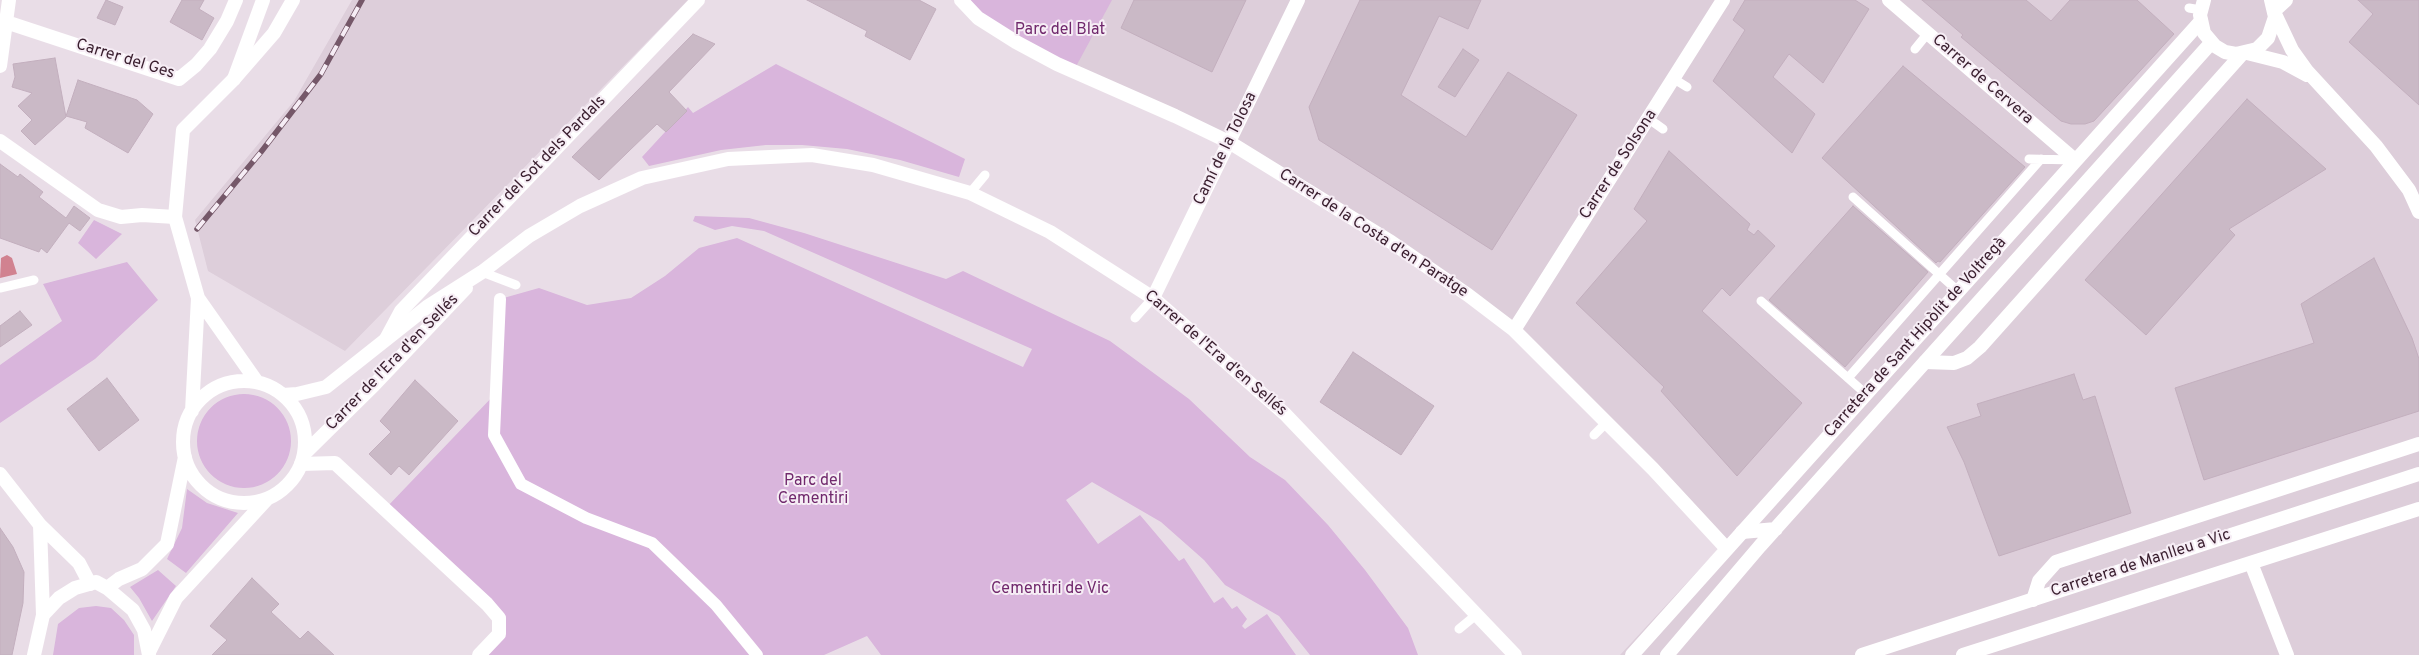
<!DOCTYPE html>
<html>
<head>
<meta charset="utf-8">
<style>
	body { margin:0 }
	canvas { display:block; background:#e9dde7 }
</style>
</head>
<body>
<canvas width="2419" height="655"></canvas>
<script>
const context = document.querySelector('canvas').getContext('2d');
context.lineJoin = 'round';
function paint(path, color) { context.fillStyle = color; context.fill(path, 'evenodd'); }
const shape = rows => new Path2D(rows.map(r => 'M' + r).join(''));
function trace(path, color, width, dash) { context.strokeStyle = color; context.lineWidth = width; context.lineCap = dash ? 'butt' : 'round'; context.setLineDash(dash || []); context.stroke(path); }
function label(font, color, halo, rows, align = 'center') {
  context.font = font + ' Overpass,sans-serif'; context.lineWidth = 4; context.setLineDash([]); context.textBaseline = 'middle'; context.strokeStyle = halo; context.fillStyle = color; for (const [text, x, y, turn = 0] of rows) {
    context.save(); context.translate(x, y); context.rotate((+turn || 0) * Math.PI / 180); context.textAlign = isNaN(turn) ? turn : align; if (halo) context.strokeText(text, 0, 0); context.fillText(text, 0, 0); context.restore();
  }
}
paint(shape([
	[352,0,688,0,345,351,208,271,195,220,294,101],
	[966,0,2419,0,2419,655,1620,655,1720,547,1515,328,1229,142,1031,48]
]), '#ddceda');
paint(shape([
	[964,0,1112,0,1073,72,986,20],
	[776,64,965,159,959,177,900,160,847,149,802,145,766,145,721,150,649,166,642,157,688,107,693,113],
	[695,216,749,218,804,233,946,279,963,271,1110,341,1189,399,1250,457,1285,480,1328,525,1365,570,1408,628,1418,655,1310,655,1279,616,1225,585,1204,560,1161,522,1092,482,1066,500,1098,544,1140,515,1179,561,1184,558,1214,603,1223,597,1232,609,1237,606,1247,619,1242,626,1245,629,1267,614,1296,655,881,655,867,636,824,655,479,655,499,634,499,618,385,509,496,393,500,299,539,288,587,305,631,298,665,276,699,248,737,238,1023,367,1032,349,764,231,732,226,715,230,693,221],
	[94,220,122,234,96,259,78,243],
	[127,262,158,300,95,359,0,423,0,365,62,321,43,284],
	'197 441a47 47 0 1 1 94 0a47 47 0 1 1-94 0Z',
	[187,489,207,503,238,513,186,573,167,559,182,528],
	[158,570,176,586,152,621,139,598,130,587],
	[96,606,111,608,124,620,134,635,134,655,53,655,58,624,79,608]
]), '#d9b5dc');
paint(shape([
	[7,255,12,258,17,274,0,278,1,258]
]), '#d18290');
const building = shape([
	[106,0,123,7,115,25,97,18,106,0],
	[182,0,204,0,199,9,214,18,202,40,170,22,182,0],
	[807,0,919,0,936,9,910,60,865,36,867,31,807,0],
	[1134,0,1246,0,1212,72,1121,28,1134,0],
	[1360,0,1481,0,1468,29,1439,16,1401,95,1466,137,1508,72,1577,115,1492,250,1319,140,1309,107,1360,0],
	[1745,0,1855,0,1869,9,1823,83,1789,54,1773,77,1815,114,1792,153,1713,81,1745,30,1733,20,1745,0],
	[1922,0,2026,0,2051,21,2070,0,2137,0,2174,34,2094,121,2085,124,2071,124,2061,121,1961,37,1963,35,1922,0],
	[2358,0,2419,0,2419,105,2349,42,2373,14,2358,0],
	[693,34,715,44,669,92,687,111,666,132,657,124,599,180,572,157,693,34],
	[1463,49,1479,60,1455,97,1438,87,1463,49],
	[55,58,66,117,35,145,21,131,32,120,18,106,32,93,12,87,15,77,13,64,55,58],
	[1903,66,2025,167,1940,262,1938,261,1936,263,1822,158,1903,66],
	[78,80,137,100,153,114,128,153,85,128,87,122,66,116,78,80],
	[2247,99,2326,169,2229,229,2235,235,2146,335,2085,280,2247,99],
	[1669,151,1750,224,1747,230,1754,235,1758,230,1775,246,1730,296,1722,288,1702,311,1802,403,1737,476,1661,391,1664,387,1576,303,1647,221,1634,209,1669,151],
	[0,164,18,177,20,174,43,192,39,197,66,218,74,206,90,218,80,231,69,223,47,253,41,248,39,252,0,238,0,164],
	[1853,206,1928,272,1845,367,1769,300,1853,206],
	[2374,258,2412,338,2419,359,2419,411,2204,480,2175,388,2314,343,2301,304,2374,258],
	[20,311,32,325,0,347,0,326,20,311],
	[1353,352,1434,406,1401,455,1320,402,1353,352],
	[2074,374,2083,400,2095,396,2131,513,1999,556,1964,462,1947,427,1981,416,1977,404,2074,374],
	[107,378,139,420,99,451,67,409,107,378],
	[415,380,458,421,409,475,399,466,391,475,369,454,391,432,380,421,415,380],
	[0,528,13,547,24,572,23,603,12,655,0,655,0,528],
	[252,578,279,604,271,612,300,639,308,631,334,655,212,655,227,640,210,626,252,578]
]);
paint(building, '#cab9c6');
trace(building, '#c3afbe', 1);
trace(shape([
	[2189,8,2201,10],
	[1915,49,1928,33],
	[1674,79,1687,87],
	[1649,119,1663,129],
	[2029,159,2075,160],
	[970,193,985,175],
	[1853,197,1958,291],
	[482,272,516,285],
	[0,288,34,280],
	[1761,301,1866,394],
	[1135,318,1153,298],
	[1848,378,2041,159],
	[1594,435,1607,422],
	[1459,629,1476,615]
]), '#fff', 9);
trace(shape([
	[500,299,494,435,521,484,586,518,652,543,716,605,757,655]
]), '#fff', 12);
trace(shape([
	[961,0,978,18,1016,42,1057,64,1175,116,1229,142,1391,242,1468,295,1514,330,1653,469,1727,549],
	[1889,0,2075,160],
	[2274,11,2286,0],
	[2275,14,2292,50,2307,71,2376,146,2409,190,2419,212],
	[6,22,179,79,196,65,210,49,227,21,236,0],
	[2247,53,2283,62,2307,75],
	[0,66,9,0],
	[234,79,263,0],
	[0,141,98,210,121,217,142,215,175,217],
	[1153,298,1298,0],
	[1514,330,1723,0],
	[386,339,401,311,698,0],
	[1925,362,1954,363,1967,358,1980,347,2242,54],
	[301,464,335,463,487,604,499,618,499,634,479,655],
	[0,474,40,525,79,563,90,584],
	[40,525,43,615],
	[2251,563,2287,655],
	[2033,600,2039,581,2056,562,2419,444],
	[1632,655,2201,21],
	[1963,655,2419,509]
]), '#fff', 14);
trace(shape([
	[2204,0,2200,15,2204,33,2215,46,2225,52,2236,54,2257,49,2268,38,2275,17,2271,0],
	'183 442a61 61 0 1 1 122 0a61 61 0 1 1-122 0Z',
	[257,382,198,298,175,217,183,130,234,79,274,33,293,0],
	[283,395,297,394,326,387,427,307,482,272,529,236,580,206,642,178,728,159,812,155,873,165,970,193,1050,232,1153,298,1285,414,1515,655],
	[192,411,198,298],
	[304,454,374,385,466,288],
	[1742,532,1776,529],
	[107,588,119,579,142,569,167,544,185,457],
	[149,652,176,598,267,499],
	[34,655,43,615,59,598,75,588,96,582,107,588,133,610,144,630,149,655],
	[1667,655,1760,546,2211,43],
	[1862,655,2419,474]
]), '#fff', 14);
const rail = shape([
	[197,229,261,152,321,74,362,0]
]);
trace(rail, '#755869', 5.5);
trace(rail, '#f6edf5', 4, [11]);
label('16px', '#70286c', '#f6edf5', [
	["Parc del Blat",1060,31],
	["Parc del",813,482],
	["Cementiri",813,500],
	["Cementiri de Vic",1050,590]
]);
label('16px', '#391e2e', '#f6edf5', [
	["Carrer del Ges",125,60,17],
	["Carrer de Cervera",1982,80,41],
	["Camí de la Tolosa",1226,149,-64],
	["Carrer de Solsona",1619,165,-57],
	["Carrer del Sot dels Pardals",538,167,-46],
	["Carrer de la Costa d'en Paratge",1373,234,33],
	["Carretera de Sant Hipòlit de Voltregà",1916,338,-48],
	["Carrer de l'Era d'en Sellés",1215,354,41],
	["Carrer de l'Era d'en Sellés",393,363,-46],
	["Carretera de Manlleu a Vic",2141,564,-18]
]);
</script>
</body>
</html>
